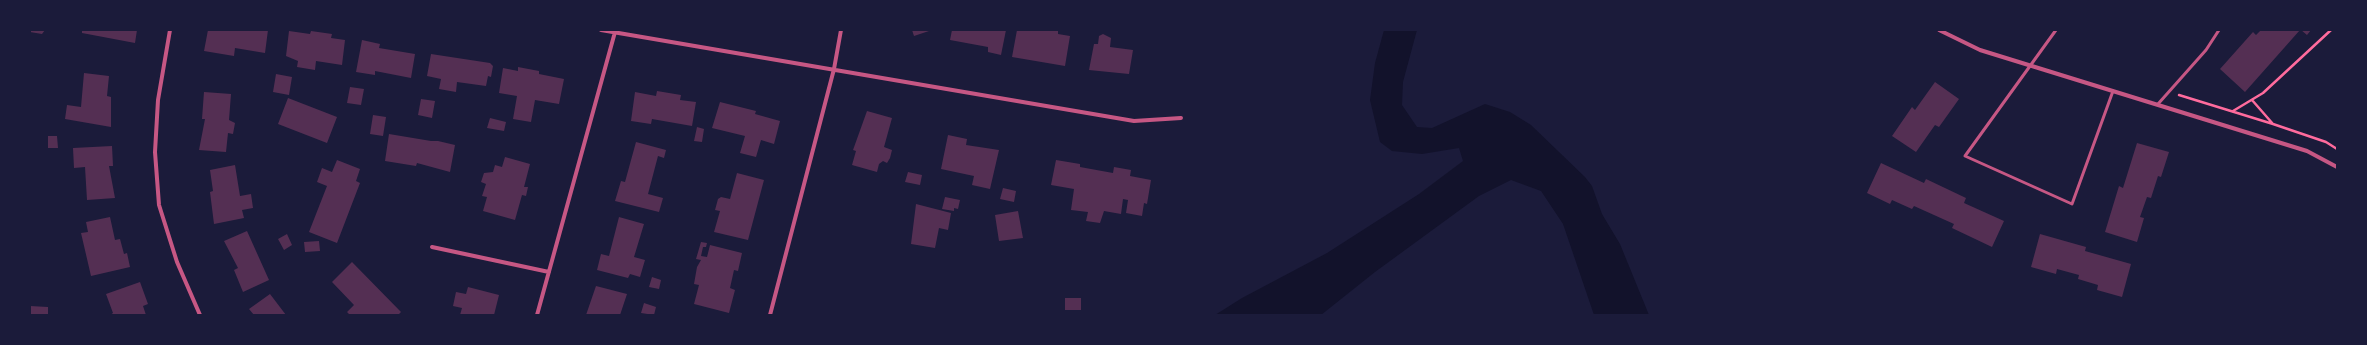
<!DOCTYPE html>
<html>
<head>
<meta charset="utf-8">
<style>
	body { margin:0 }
	#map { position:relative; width:2367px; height:345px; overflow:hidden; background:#1b1b3a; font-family:Cabin,sans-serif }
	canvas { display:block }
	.frame { position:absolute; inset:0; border:31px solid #1b1b3a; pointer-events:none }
</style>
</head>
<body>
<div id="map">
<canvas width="2367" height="345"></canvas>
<div class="frame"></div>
</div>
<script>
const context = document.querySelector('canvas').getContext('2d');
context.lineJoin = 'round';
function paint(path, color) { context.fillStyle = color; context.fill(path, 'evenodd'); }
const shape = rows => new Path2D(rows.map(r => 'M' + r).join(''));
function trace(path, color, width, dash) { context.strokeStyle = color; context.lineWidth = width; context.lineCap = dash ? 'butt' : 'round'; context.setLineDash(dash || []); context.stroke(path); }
paint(shape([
	[1384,30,1417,30,1403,82,1402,105,1417,127,1432,128,1485,104,1510,112,1531,125,1585,177,1592,186,1602,214,1620,244,1649,315,1594,315,1563,224,1541,191,1511,180,1479,196,1375,272,1321,315,1215,315,1242,298,1327,253,1419,194,1463,161,1459,148,1422,154,1392,151,1380,142,1370,100,1375,63]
]), '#12122b');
paint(shape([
	[30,30,45,30,42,34,30,32],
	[82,30,137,30,135,43,82,33],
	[208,30,268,30,265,53,235,48,234,56,204,51],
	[912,30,932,30,914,36],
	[952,30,1006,30,1001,55,988,52,988,47,950,40],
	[1017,30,1058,30,1058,34,1070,36,1065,66,1012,57],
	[2261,30,2300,30,2245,92,2220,69,2253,32,2256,35],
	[2301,30,2311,30,2307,35],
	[289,31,310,34,311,31,332,34,331,38,345,40,342,65,316,61,315,70,297,67,298,61,286,56],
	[1103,34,1111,38,1110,47,1133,50,1129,74,1089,70,1094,44,1098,44,1099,36],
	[362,40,380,44,379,48,415,54,411,78,375,71,375,75,356,72],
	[431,54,490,63,493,66,491,77,488,76,486,86,457,82,456,92,439,89,441,79,427,76],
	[518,67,539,71,539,74,564,79,559,104,535,100,531,122,513,119,517,96,499,93,503,68,518,71],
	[84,73,109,76,107,96,111,97,111,127,65,119,67,105,81,107],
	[276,74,292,77,289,95,273,92],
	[1935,82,1959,99,1939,127,1935,125,1916,152,1892,136,1912,107,1915,110],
	[350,87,364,89,361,105,347,103],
	[657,91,681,95,680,100,696,102,692,126,652,119,651,124,631,121,635,92,656,96],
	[204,92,231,94,229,120,235,123,233,134,228,133,226,152,199,150,205,119,202,119],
	[288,98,337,117,327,143,278,124],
	[421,99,435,101,432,118,418,115],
	[720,102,756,111,755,114,780,121,774,144,761,140,756,157,740,153,745,136,712,128],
	[867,111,892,118,884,147,892,150,890,158,887,163,883,161,879,164,877,172,852,165,856,151,853,150],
	[373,115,386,117,383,136,370,134],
	[490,118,506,122,504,131,487,128],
	[697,127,704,129,702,142,694,141],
	[389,134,431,141,438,141,455,145,450,172,417,163,416,166,385,161],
	[948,135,967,139,966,145,999,150,990,189,972,185,974,176,941,169],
	[48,136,57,136,58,148,48,148],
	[636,142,666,150,664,158,658,156,648,194,663,198,659,212,615,201,621,181,625,182],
	[2137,143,2169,152,2161,177,2158,176,2151,198,2147,197,2140,217,2144,218,2137,242,2105,232,2119,186,2123,188],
	[112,146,113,166,109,166,115,198,87,200,85,167,74,168,73,148],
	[505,157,530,164,524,187,528,187,526,196,522,195,515,220,483,211,487,197,482,196,486,184,481,182,484,173,493,172,495,165,502,167],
	[337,160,360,169,356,181,360,183,337,243,309,232,327,186,317,182,322,168,332,172],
	[1056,160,1080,164,1080,167,1113,173,1114,167,1131,170,1130,176,1151,180,1147,204,1144,203,1142,216,1126,213,1128,200,1123,199,1121,214,1104,211,1100,223,1086,221,1088,212,1071,210,1074,189,1051,185],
	[1881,163,1924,183,1926,179,1966,198,1964,203,2004,221,1992,247,1952,228,1954,224,1914,206,1912,209,1892,200,1890,204,1867,193],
	[235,165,240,196,251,194,253,208,242,210,244,218,214,224,210,192,213,191,210,170],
	[908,172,922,175,920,185,905,182],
	[737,173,764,180,748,240,714,232,720,211,715,210,718,199,721,197,730,199],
	[1003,188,1016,191,1014,202,1000,199],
	[945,197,960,200,958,209,954,208,954,211,942,209],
	[916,204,951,213,948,230,939,228,935,248,911,244],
	[1018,211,1023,238,999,241,995,215],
	[110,217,115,240,120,239,124,254,127,253,130,267,91,276,81,233,88,232,86,222],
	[619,217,644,224,634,257,645,260,640,277,630,274,628,278,597,270,601,254,609,256],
	[247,231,269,280,243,292,234,270,238,268,224,241],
	[287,234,292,245,284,250,278,239],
	[2040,234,2086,247,2085,251,2131,264,2122,297,2097,290,2098,285,2078,279,2079,275,2057,269,2056,274,2031,267],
	[319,241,320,251,305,252,304,242],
	[701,242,707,243,706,247,703,247,701,256,707,257,710,245,742,253,738,271,734,270,730,288,735,290,729,313,694,304,699,285,694,284,697,267,701,260,696,259],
	[352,262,401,312,398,315,350,315,347,312,354,305,332,282],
	[652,277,661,280,659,289,649,287],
	[140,282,148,304,143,306,146,315,110,315,113,313,106,294],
	[596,286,627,294,620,315,586,315],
	[468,287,499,295,494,315,460,315,462,308,453,306,456,292,466,294],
	[270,294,286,315,254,315,249,309],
	[1065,298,1081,298,1081,310,1065,310],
	[644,303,656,307,654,315,641,313],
	[30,306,48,307,48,315,30,315]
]), '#542f53');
trace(shape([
	[2179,95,2273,124,2326,142,2337,149],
	[2252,100,2273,124],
	[2233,111,2263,93,2331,30]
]), '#ff6b9d', 2.5);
trace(shape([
	[2056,30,1965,156,2072,204,2113,91],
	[2158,104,2206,50,2219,30]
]), '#c65784', 3);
trace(shape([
	[170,30,158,100,155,152,159,205,177,262,200,315],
	[601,30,1134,121,1181,118],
	[1939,30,1980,50,2307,151,2337,167],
	[432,247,549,272],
	[537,315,615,32],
	[770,315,834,69,841,30]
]), '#c65784', 4);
</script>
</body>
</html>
